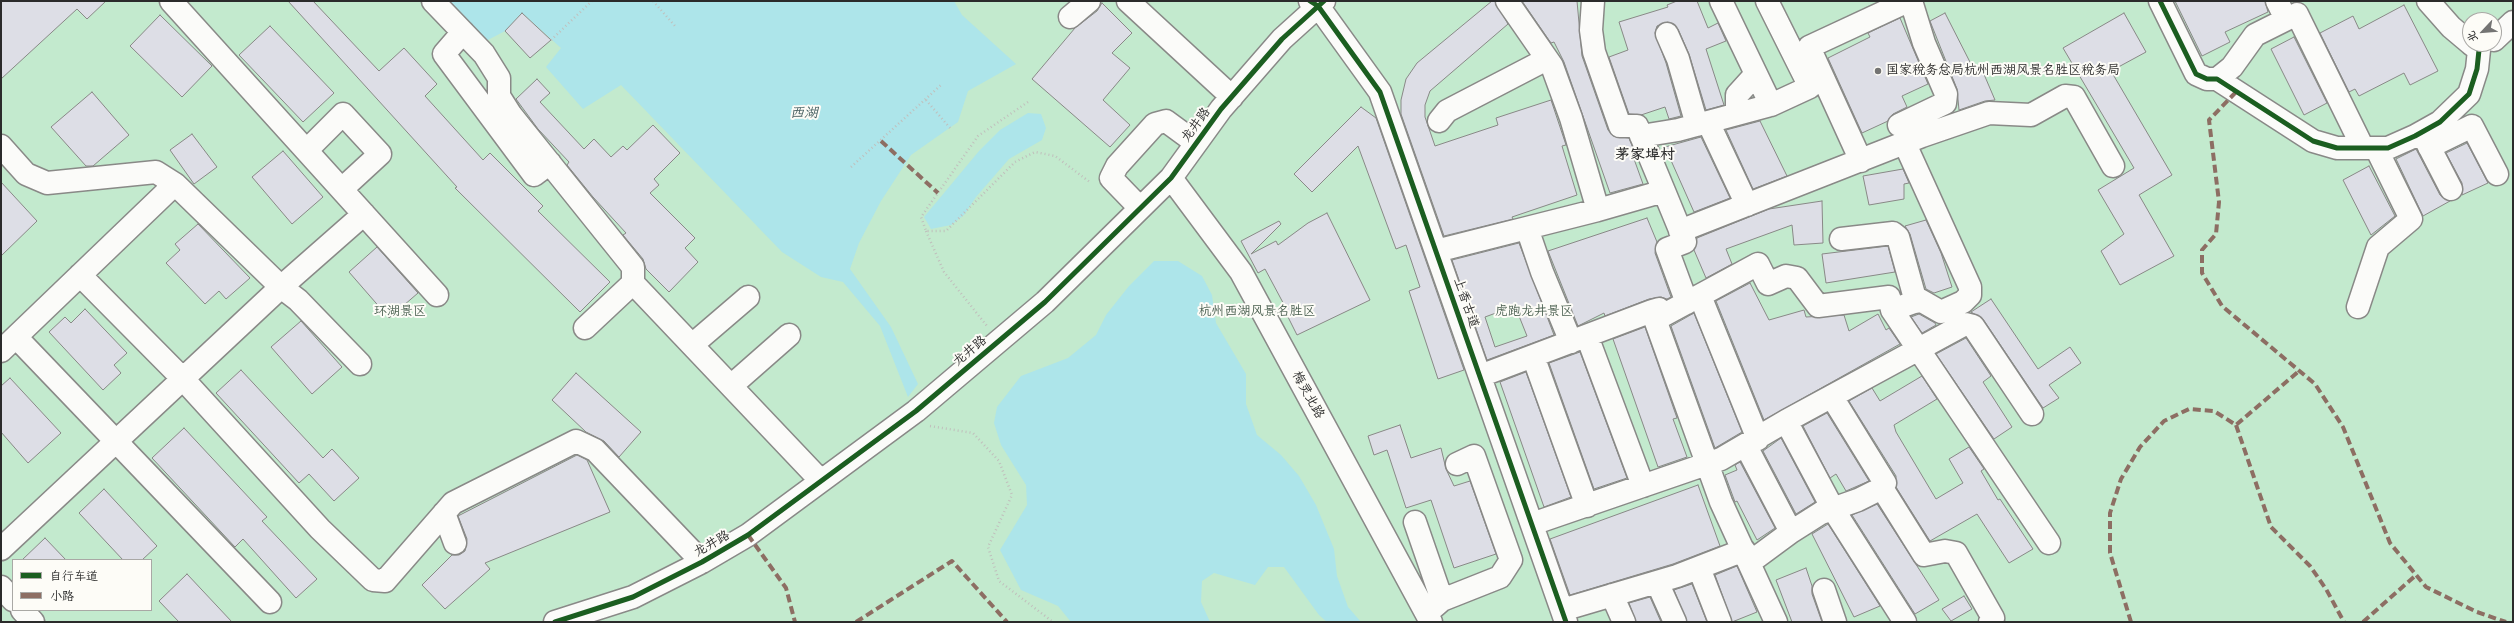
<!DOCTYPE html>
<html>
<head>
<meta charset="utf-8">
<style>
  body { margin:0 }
  #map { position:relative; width:2514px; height:623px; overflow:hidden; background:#fcfbf8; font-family:"Patrick Hand","LXGW WenKai TC",sans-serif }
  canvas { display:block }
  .frame { position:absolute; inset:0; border:2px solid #2b2b2b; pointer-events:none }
  .legend { position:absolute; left:12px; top:559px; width:140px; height:52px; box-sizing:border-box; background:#fdfcf7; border:1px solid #a9a8a5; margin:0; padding:5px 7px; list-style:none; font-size:12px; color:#2b2b2b }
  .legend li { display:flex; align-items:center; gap:8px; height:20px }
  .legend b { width:20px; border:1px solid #a9a8a5 }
  .north { position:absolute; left:2462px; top:12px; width:40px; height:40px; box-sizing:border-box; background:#fdfcf7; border:1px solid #a9a8a5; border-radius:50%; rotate:244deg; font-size:11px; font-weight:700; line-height:16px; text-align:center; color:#2b2b2b }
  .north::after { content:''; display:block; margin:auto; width:14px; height:18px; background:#747473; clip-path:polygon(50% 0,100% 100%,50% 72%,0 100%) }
</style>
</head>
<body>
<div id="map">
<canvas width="2514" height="623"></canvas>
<div class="frame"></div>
<ul class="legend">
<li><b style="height:5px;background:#1b5e20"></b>自行车道</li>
<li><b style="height:5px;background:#8d6e63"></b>小路</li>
</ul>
<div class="north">北</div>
</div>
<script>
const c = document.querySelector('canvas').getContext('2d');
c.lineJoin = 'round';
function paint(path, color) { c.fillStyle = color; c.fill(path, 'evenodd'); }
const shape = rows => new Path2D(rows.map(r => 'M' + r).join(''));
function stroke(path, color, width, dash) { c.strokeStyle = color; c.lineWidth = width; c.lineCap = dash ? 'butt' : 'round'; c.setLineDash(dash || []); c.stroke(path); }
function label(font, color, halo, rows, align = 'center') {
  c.font = font + ' "Patrick Hand","LXGW WenKai TC",sans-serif'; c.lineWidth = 4; c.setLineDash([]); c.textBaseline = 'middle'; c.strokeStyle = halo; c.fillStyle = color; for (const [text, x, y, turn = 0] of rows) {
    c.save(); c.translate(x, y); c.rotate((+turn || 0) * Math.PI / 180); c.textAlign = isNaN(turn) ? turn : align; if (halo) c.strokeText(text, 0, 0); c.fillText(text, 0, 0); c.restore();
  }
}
const green = shape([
  [1,1,2513,1,2513,622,1,622],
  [2470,20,2494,20,2494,44,2470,44],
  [13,560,151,560,151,610,13,610]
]);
const water = shape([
  [447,1,954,1,962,15,1016,64,968,91,958,122,911,155,881,201,859,243,850,269,891,327,918,384,908,397,880,326,843,282,821,277,782,252,621,85,583,109,546,67,561,48,522,13,505,31,486,41],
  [1028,113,1041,114,1046,128,1042,140,1009,159,976,197,964,215,951,225,931,229,924,217,979,151,1000,130],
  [1154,261,1178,261,1202,276,1212,295,1216,323,1246,374,1246,404,1257,435,1281,455,1299,476,1316,505,1334,549,1337,576,1348,607,1361,622,1327,622,1319,615,1284,567,1268,567,1255,585,1214,573,1202,581,1201,602,1210,622,1071,622,1058,606,1021,590,1000,550,1027,505,1026,485,1001,445,994,423,997,407,1021,376,1068,358,1096,335,1106,315,1129,286]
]);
const building = shape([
  [1,1,106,1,87,19,77,9,1,79,1,1],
  [288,1,313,1,379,71,404,48,437,84,425,96,483,160,490,153,543,206,538,211,610,282,580,312,455,188,457,187,288,1],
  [1492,1,1495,1,1508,24,1430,91,1425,105,1425,117,1435,146,1498,125,1496,118,1551,100,1566,145,1562,146,1577,195,1512,217,1513,219,1444,236,1401,114,1401,100,1406,79,1417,63,1492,1],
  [1522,1,1577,1,1582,56,1608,130,1613,136,1629,138,1637,158,1634,159,1643,184,1610,193,1564,62,1554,42,1551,43,1522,1],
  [1677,1,1697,1,1708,28,1718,23,1726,41,1706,49,1724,105,1706,110,1689,54,1678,29,1668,22,1657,26,1655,33,1666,63,1681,116,1669,119,1665,107,1641,115,1629,114,1609,57,1628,50,1619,22,1668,7,1667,5,1677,1],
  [2175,1,2265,1,2268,12,2225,32,2230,42,2202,56,2175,1],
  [1102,3,1132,33,1112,53,1130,68,1103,100,1130,125,1110,147,1032,79,1075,28,1097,11,1102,3],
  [2404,5,2438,71,2410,85,2404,73,2359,96,2355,89,2349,92,2320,33,2353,16,2359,29,2404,5],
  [522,13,551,40,530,58,505,31,522,13],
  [1945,13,1973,68,1980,65,1995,100,1985,101,1959,110,1957,89,1930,21,1945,13],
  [2124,13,2146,52,2111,71,2172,175,2139,195,2174,256,2120,285,2101,251,2124,234,2098,190,2134,168,2063,48,2124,13],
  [160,15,212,66,182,97,130,46,160,15],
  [1900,18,1928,84,1902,96,1907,107,1893,114,1888,121,1862,133,1828,58,1870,37,1868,33,1900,18],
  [270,26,334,93,303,122,239,55,270,26],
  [2294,37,2327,103,2304,115,2271,49,2294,37],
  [537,79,550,93,540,102,584,149,594,139,611,157,623,146,627,150,653,125,680,153,654,179,659,185,650,193,695,238,685,248,698,262,669,292,646,269,643,259,623,235,626,233,593,197,567,165,569,162,538,129,516,99,537,79],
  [92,92,129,135,93,166,86,166,51,127,92,92],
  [1361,107,1376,118,1464,370,1438,379,1409,291,1420,287,1406,245,1396,249,1358,146,1312,192,1294,174,1361,107],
  [1760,121,1787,176,1753,189,1726,130,1760,121],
  [192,134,217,167,194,184,170,150,192,134],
  [1701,137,1730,198,1694,212,1665,147,1701,137],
  [2467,143,2488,183,2462,195,2462,183,2446,153,2467,143],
  [2416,149,2440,195,2450,201,2423,216,2396,159,2416,149],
  [283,151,323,197,292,224,252,177,283,151],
  [2369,166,2395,216,2371,235,2343,180,2369,166],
  [1903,169,1909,183,1904,184,1904,199,1869,205,1863,176,1903,169],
  [1,182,37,221,1,256,1,182],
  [1822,201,1823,243,1794,245,1792,225,1726,249,1732,264,1706,278,1694,250,1697,238,1769,209,1822,201],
  [1327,213,1370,300,1297,335,1286,313,1288,312,1265,269,1258,273,1241,241,1279,221,1281,224,1251,254,1276,241,1278,245,1308,223,1327,213],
  [1647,218,1657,242,1655,253,1671,297,1667,299,1661,297,1649,299,1605,316,1604,313,1578,326,1548,251,1647,218],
  [1926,220,1941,253,1952,287,1934,293,1926,289,1910,234,1905,226,1926,220],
  [198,224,250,278,226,299,219,291,205,304,166,263,180,250,175,244,198,224],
  [1519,243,1554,335,1487,360,1452,260,1519,243],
  [1515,306,1527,336,1495,347,1485,317,1515,306],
  [1888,246,1895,272,1826,283,1822,254,1888,246],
  [377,247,418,293,389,318,349,272,377,247],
  [1750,283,1769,320,1804,310,1806,317,1844,315,1849,331,1878,314,1886,330,1889,328,1900,344,1764,420,1716,301,1750,283],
  [1991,299,2038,369,2070,347,2081,363,2049,385,2059,398,2043,408,1983,319,1971,312,1991,299],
  [85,309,127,353,114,365,121,373,103,390,49,332,65,317,71,323,85,309],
  [1694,313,1742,432,1715,448,1671,326,1694,313],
  [1919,314,1935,323,1936,325,1922,333,1911,317,1919,314],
  [301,321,342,367,312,394,271,347,301,321],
  [1645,327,1677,418,1673,419,1687,457,1658,467,1613,339,1645,327],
  [1966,338,1991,376,1983,382,2012,427,1994,439,1936,354,1966,338],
  [1580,352,1627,478,1594,489,1549,363,1580,352],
  [241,370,323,458,332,449,359,478,334,501,309,474,299,483,216,393,241,370],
  [1526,372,1571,497,1544,507,1500,382,1526,372],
  [576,373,641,432,619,457,604,441,586,432,552,400,576,373],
  [1922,376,1937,399,1894,425,1896,432,1936,499,1963,483,1949,459,1969,447,1984,469,1981,471,1998,500,2000,499,2033,549,2009,563,1977,514,1930,541,1896,487,1896,476,1849,401,1872,388,1880,401,1922,376],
  [10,378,61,433,28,463,1,432,1,386,10,378],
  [1827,413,1869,481,1846,491,1836,474,1830,478,1803,426,1827,413],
  [1400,425,1411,458,1441,448,1446,469,1454,486,1470,481,1496,554,1454,568,1431,500,1406,508,1387,450,1374,455,1368,436,1400,425],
  [184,428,267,517,262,521,317,579,296,598,243,539,235,547,152,458,184,428],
  [1781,438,1815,502,1796,514,1763,451,1781,438],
  [577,455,587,460,610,512,485,563,490,569,445,609,422,585,452,555,459,555,465,551,467,539,458,516,577,455],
  [1740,462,1775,528,1757,540,1737,501,1735,502,1725,475,1737,470,1735,465,1740,462],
  [1698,485,1720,546,1673,564,1570,595,1550,539,1698,485],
  [104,489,157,546,142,560,123,560,79,513,104,489],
  [1877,504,1939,600,1915,614,1852,515,1877,504],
  [1828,524,1880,606,1854,617,1812,534,1828,524],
  [45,538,66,560,22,560,45,538],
  [1737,566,1757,612,1732,622,1715,575,1737,566],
  [1806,568,1812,586,1812,594,1822,622,1792,622,1776,580,1806,568],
  [187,574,232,622,179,622,159,601,187,574],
  [1692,584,1707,622,1687,622,1674,590,1692,584],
  [1964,596,1972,609,1951,621,1942,609,1964,596],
  [1650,597,1661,622,1636,622,1629,603,1650,597]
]);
const path = shape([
  [653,1,675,26],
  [551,40,592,1],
  [926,100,950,128],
  [1028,102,978,136,921,217,926,231,946,231,1015,162,1035,152,1055,156,1091,183],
  [851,167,941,85],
  [926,231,944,272,987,326],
  [930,426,973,433,999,461,1012,495,988,547,999,581,1053,622]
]);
const minor = shape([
  [171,1,437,295],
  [433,1,484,54,499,78,499,96,511,115,633,267,633,283],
  [1128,1,1232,97],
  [1310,1,1318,6,1380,92,1566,622],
  [1507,1,1552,66,1571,118,1598,210],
  [1593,1,1591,30,1594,52,1620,126,1637,126,1664,191],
  [1721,1,1771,105,1810,87,1767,1],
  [2160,1,2196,74,2207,79,2217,79,2313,141,2337,148,2388,148,2415,136,2440,122,2469,94,2477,69,2479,50,2471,44],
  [2277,1,2286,19],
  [2428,1,2451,27,2470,43],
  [1070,17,1089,1],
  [463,32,444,54,534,175,550,163],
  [1667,34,1678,59,1697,125],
  [2494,40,2513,22],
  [2217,79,2232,67,2255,35,2297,14,2363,148],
  [1737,114,1737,95,1756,74],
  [1439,121,1447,111,1547,59],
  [1708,122,1747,205],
  [1899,125,1945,103,1946,94,1924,43,1911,1],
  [2422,133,2451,189],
  [1641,136,1678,130,1771,105],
  [1,146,26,174,47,183,156,172,175,184,281,287,298,300,360,364],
  [2429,147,2472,126,2497,174],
  [307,150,343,114,380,154,342,189],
  [1861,161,1809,47,1908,1],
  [1171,178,1241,272,1431,622],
  [1140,208,1111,178,1117,166,1155,124,1166,121,1196,143],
  [1527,228,1542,272,1571,342],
  [1680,231,1922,136,1989,113,2031,115,2065,96,2074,97,2113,166],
  [1841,239,1893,233,1898,237,1916,302],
  [1436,251,1598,210,1664,191,1685,242,1667,249,1687,303],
  [80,275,183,379,320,529,373,580,385,581,453,503,576,441,595,450,702,562],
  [1700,296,1758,439],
  [2358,307,2378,247,2411,219,2376,148],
  [1892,310,1920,300,1941,312,1963,302,1970,295,1970,287,1905,144],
  [1652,311,1721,502,1776,622],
  [585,328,633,283,821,481],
  [1587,336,1643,486],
  [16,337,270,602],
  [692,345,748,297],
  [1,351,175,184],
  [1533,356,1587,506],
  [1480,376,1652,311,1659,309,1662,316,1758,264,1768,284,1786,276,1797,278,1818,306,1889,297,1892,310,2049,543],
  [731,386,789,335],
  [1786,421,1833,509,1905,622],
  [1746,446,1791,532],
  [1882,488,1924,555,1945,551,1956,553,1993,618,1990,622],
  [444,513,455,543],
  [1415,522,1442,600],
  [1532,524,1721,459,1786,421,1965,324,1973,326,2032,414],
  [1,549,281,287,364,214],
  [1749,563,1791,532,1821,513,1858,500,1882,488,1885,483,1832,397],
  [1699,568,1720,622],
  [1657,582,1675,622],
  [1,587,13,600],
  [1824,590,1835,622],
  [1612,595,1624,622],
  [22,610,33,622],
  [1562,610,1677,576,1744,550],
  [1427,613,1442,600,1500,577,1511,560,1474,456,1457,464],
  [555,622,633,597,702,562,748,535,916,411,1045,302,1171,178,1221,109,1282,39,1324,1]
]);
const quiet = shape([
  [2236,92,2209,120,2219,202,2216,234,2202,250,2202,273,2222,306,2315,384,2343,427,2390,543,2426,587,2477,612,2506,622],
  [881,141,938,193],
  [2236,425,2271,527,2310,566,2326,589,2344,622],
  [748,535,786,588,795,622],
  [856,622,952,561,1007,622],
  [2131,622,2110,553,2110,513,2121,479,2140,447,2164,421,2189,409,2214,411,2236,425,2299,371],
  [2363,622,2416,575]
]);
const cycleway = shape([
  [1310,1,1318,6,1380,92,1566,622],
  [2160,1,2196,74,2207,79,2217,79,2313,141,2337,148,2388,148,2415,136,2440,122,2469,94,2477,69,2479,50,2471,44],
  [555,622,633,597,702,562,748,535,916,411,1045,302,1171,178,1221,109,1282,39,1324,1]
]);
const markers = [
  [1878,71,4,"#747473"]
];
const poiNames = [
  ["国家税务总局杭州西湖风景名胜区税务局",1886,71]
];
const streetNames = [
  ["龙井路",1196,125,-54],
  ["上香古道",1466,303,71],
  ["龙井路",970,351,-40],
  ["梅灵北路",1308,395,61],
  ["龙井路",712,544,-30]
];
const parkNames = [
  ["环湖景区",400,312],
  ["杭州西湖风景名胜区",1257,312],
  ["虎跑龙井景区",1534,312]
];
const waterNames = [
  ["西湖",804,113]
];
const quarterNames = [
  ["茅家埠村",1645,155]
];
paint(green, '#c3eace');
paint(water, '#ade5ea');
paint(building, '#dddee6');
stroke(building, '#898987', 1);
stroke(minor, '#898987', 25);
stroke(path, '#c0bfbc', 2.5, [1, 3]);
stroke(minor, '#fbfbf9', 22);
stroke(quiet, '#8d6e63', 4, [8, 4]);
stroke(cycleway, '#1b5e20', 5);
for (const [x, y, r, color] of markers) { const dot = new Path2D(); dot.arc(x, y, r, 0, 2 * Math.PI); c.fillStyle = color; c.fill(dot); stroke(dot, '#fdfcf7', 1.5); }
label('13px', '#2b2b2b', '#fdfcf7', poiNames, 'left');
label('13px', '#2b2b2b', '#fdfcf7', streetNames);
label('13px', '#4b6051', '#fdfcf7', parkNames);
label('italic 14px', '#486062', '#fdfcf7', waterNames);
label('bold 15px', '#2b2b2b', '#fdfcf7', quarterNames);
</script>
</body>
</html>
